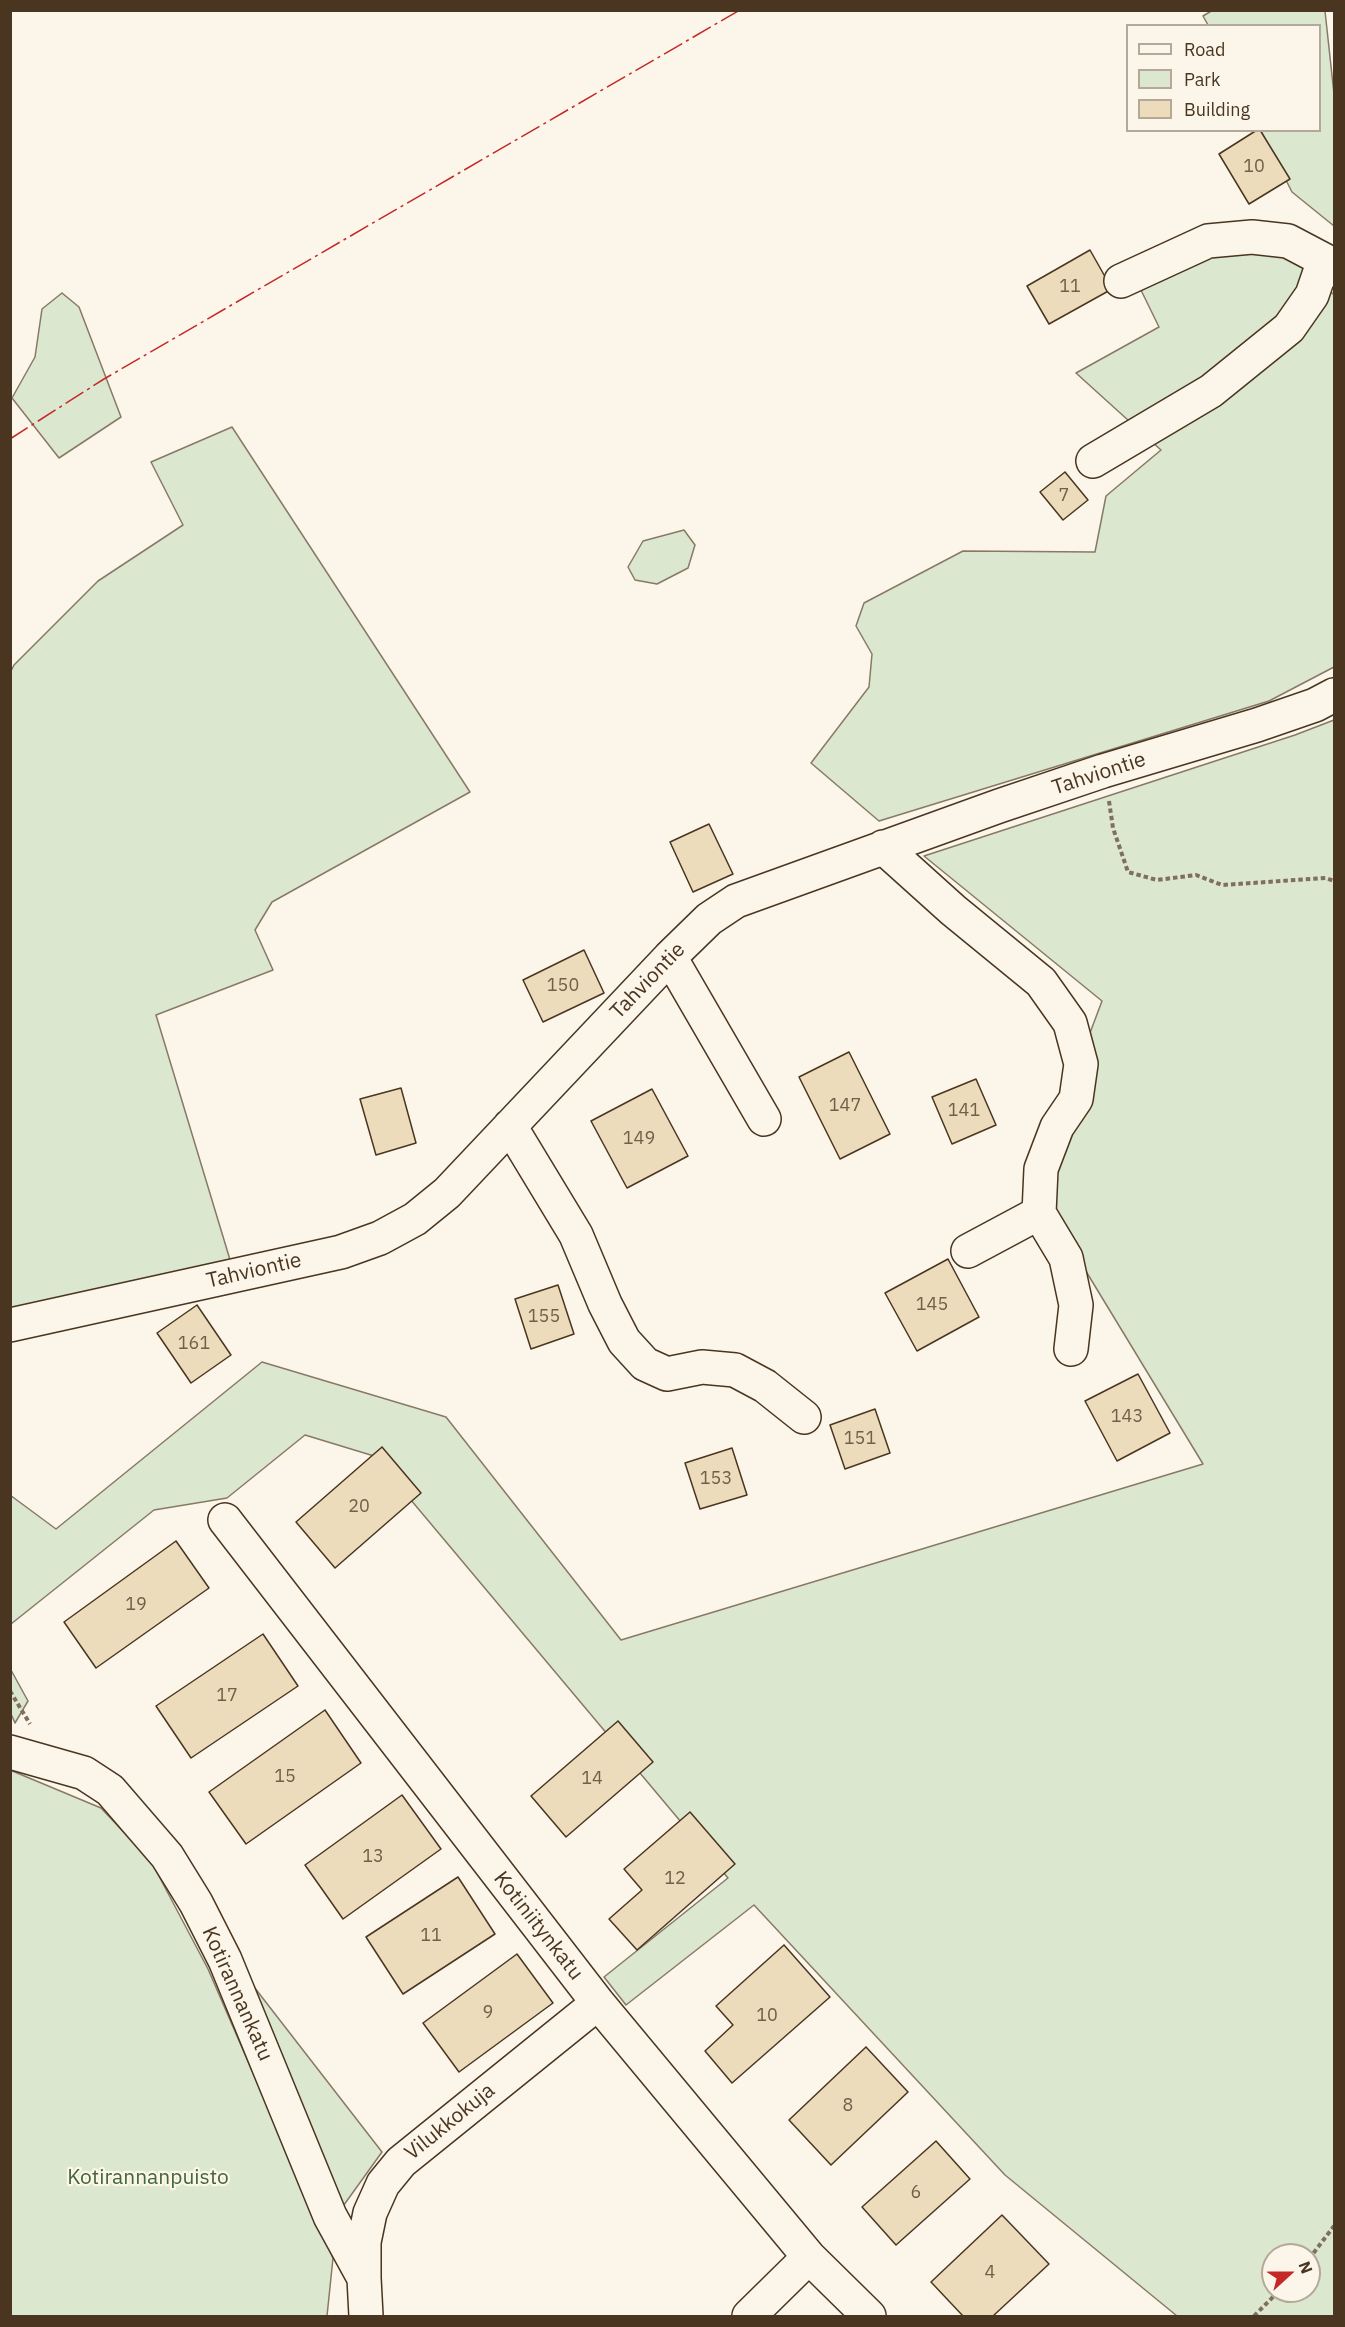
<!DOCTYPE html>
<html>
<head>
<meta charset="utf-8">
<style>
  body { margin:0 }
  #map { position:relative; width:1345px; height:2327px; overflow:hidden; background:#fbf6e9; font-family:"IBM Plex Sans",sans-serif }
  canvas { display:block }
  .frame { position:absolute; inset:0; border:12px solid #4a3520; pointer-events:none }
  .legend { position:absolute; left:1126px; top:24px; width:195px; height:108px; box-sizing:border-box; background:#fbf6e9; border:2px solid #b4a999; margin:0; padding:8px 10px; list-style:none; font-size:18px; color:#4a3520 }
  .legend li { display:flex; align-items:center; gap:12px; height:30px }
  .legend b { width:30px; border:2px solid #b4a999 }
  .north { position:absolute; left:1261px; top:2243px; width:60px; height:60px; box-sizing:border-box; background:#fbf6e9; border:2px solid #b4a999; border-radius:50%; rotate:69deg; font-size:16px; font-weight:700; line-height:24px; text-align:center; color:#4a3520 }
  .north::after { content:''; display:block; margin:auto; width:21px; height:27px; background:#c62828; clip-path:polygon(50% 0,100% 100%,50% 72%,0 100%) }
</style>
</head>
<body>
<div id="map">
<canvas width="1345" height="2327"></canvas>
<div class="frame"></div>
<ul class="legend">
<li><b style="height:8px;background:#fbf6e9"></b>Road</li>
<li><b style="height:16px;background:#dce7d0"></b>Park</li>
<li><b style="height:16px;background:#ecdcbc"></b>Building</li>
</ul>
<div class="north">N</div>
</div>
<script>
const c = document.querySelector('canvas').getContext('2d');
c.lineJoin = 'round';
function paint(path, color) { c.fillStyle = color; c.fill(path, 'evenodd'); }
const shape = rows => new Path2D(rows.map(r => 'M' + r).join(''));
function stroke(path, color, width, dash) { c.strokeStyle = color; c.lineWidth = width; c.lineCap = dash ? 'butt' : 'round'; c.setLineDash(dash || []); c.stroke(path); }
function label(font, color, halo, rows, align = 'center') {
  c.font = font + ' "IBM Plex Sans",sans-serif'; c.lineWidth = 4.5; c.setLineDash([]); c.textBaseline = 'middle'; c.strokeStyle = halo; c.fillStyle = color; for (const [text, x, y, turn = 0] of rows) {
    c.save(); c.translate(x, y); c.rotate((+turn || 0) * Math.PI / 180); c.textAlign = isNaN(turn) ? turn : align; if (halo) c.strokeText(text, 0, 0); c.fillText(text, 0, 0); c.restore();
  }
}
const green = shape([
  [1213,10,1325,11,1334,94,1334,226,1292,192,1261,131,1320,130,1320,26,1208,25,1203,16,1213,10],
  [1226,250,1277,251,1304,264,1334,295,1334,667,1269,701,879,821,811,763,869,687,872,654,856,626,864,603,963,551,1095,552,1106,496,1161,450,1076,373,1159,327,1139,286,1226,250],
  [62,293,79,307,121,417,59,458,12,398,35,357,42,309,62,293],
  [232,427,470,792,272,902,255,930,273,970,156,1015,231,1263,11,1314,11,671,14,665,98,581,183,525,151,462,232,427],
  [684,530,695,545,688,568,657,584,635,580,628,567,643,541,684,530],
  [1334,720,1334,2316,1177,2316,1005,2175,754,1905,626,2005,604,1977,728,1878,374,1456,305,1435,227,1498,154,1510,11,1624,10,1495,56,1529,262,1362,446,1417,621,1640,1203,1464,1033,1184,1102,1001,924,856,1295,735,1334,720],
  [1273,2255,1309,2255,1309,2291,1273,2291,1273,2255],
  [11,1670,28,1701,15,1723,11,1714,11,1670],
  [10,1770,101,1808,151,1861,208,1969,333,2258,327,2316,11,2316,10,1770],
  [251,1983,382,2152,341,2209,251,1983]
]);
const building = shape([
  [1257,130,1260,130,1290,179,1249,204,1219,154,1257,130],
  [1090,250,1112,289,1049,324,1027,286,1090,250],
  [1065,472,1088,500,1063,520,1040,492,1065,472],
  [709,824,733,874,693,892,670,842,709,824],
  [584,950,604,993,543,1022,523,980,584,950],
  [849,1052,890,1134,840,1159,799,1077,849,1052],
  [976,1079,996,1125,952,1144,932,1097,976,1079],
  [401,1088,416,1143,376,1155,360,1099,401,1088],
  [652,1089,688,1156,627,1188,591,1121,652,1089],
  [948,1259,979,1317,917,1351,885,1293,948,1259],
  [558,1285,574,1334,531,1349,515,1299,558,1285],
  [197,1305,231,1355,191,1383,157,1333,197,1305],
  [1138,1374,1170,1433,1117,1461,1085,1401,1138,1374],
  [875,1409,890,1453,845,1469,830,1425,875,1409],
  [382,1447,421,1493,335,1568,296,1522,382,1447],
  [732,1448,747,1495,700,1509,685,1463,732,1448],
  [176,1541,209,1588,96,1668,64,1622,176,1541],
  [263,1634,298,1686,191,1758,156,1706,263,1634],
  [325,1710,361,1763,246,1844,209,1792,325,1710],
  [618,1721,653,1762,566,1837,531,1796,618,1721],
  [402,1795,441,1849,343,1919,305,1865,402,1795],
  [690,1812,735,1864,637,1950,609,1919,642,1890,624,1869,690,1812],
  [458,1877,495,1934,403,1994,366,1937,458,1877],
  [784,1945,830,1997,732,2083,705,2051,733,2025,716,2006,784,1945],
  [517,1954,553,2003,459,2072,423,2023,517,1954],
  [866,2047,908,2092,831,2165,789,2120,866,2047],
  [936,2141,970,2179,896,2245,862,2207,936,2141],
  [1002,2215,1049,2264,993,2316,963,2316,931,2282,1002,2215]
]);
const path = shape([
  [1109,801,1113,828,1128,872,1157,880,1196,875,1222,885,1326,878,1334,881],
  [10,1691,30,1724],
  [1309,2259,1334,2226],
  [1254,2316,1279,2291]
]);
const minor = shape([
  [1121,281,1208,241,1252,237,1288,241,1324,260,1334,270],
  [1093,461,1211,391,1289,328,1312,295,1324,260],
  [883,847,953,910,1041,982,1070,1023,1081,1064,1076,1099,1057,1127,1041,1169,1039,1213,968,1251],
  [670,957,764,1119],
  [510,1126,576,1235,605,1304,624,1341,645,1364,667,1374,702,1367,735,1370,765,1386,804,1417],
  [1039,1213,1066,1258,1076,1305,1071,1349],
  [10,1325,341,1252,380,1238,415,1219,447,1193,670,957,709,919,736,901,999,806,1103,771,1257,725,1315,705,1334,695],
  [225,1520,598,2003,809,2257,869,2316],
  [10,1752,84,1773,110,1790,167,1856,196,1903,225,1960,330,2216,364,2278,366,2316],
  [364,2278,364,2242,370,2213,383,2184,401,2162,598,2003],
  [749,2316,809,2257]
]);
const power = shape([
  [10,439,104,379,740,10]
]);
const numberNames = [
  ["10",1254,167],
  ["11",1070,287],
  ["7",1064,496],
  ["150",563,986],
  ["147",845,1106],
  ["141",964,1111],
  ["149",639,1139],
  ["145",932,1305],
  ["155",544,1317],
  ["161",194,1344],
  ["143",1127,1417],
  ["151",860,1439],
  ["153",716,1479],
  ["20",359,1507],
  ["19",136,1605],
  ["17",227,1696],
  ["15",285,1777],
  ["14",592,1779],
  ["13",373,1857],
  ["12",675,1879],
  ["11",431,1936],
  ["9",488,2013],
  ["10",767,2016],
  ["8",848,2106],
  ["6",916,2193],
  ["4",990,2273]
];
const streetNames = [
  ["Tahviontie",1099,774,-18],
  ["Tahviontie",648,981,-46],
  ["Tahviontie",254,1271,-13],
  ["Kotiniitynkatu",538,1926,52],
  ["Kotirannankatu",237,1994,66],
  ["Vilukkokuja",450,2122,-39]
];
const parkNames = [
  ["Kotirannanpuisto",148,2178]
];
paint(green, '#dce7d0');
stroke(green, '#887966', 1.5);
paint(building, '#ecdcbc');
stroke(building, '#4a3520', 1.5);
stroke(minor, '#4a3520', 36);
stroke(path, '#7f6f5c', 4, [4.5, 3]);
stroke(minor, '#fbf6e9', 33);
stroke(power, '#c62828', 1.5, [21, 4.5, 3, 4.5]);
label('18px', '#725f47', null, numberNames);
label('21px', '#4a3520', '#fbf6e9', streetNames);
label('21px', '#436837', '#fbf6e9', parkNames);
</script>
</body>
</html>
